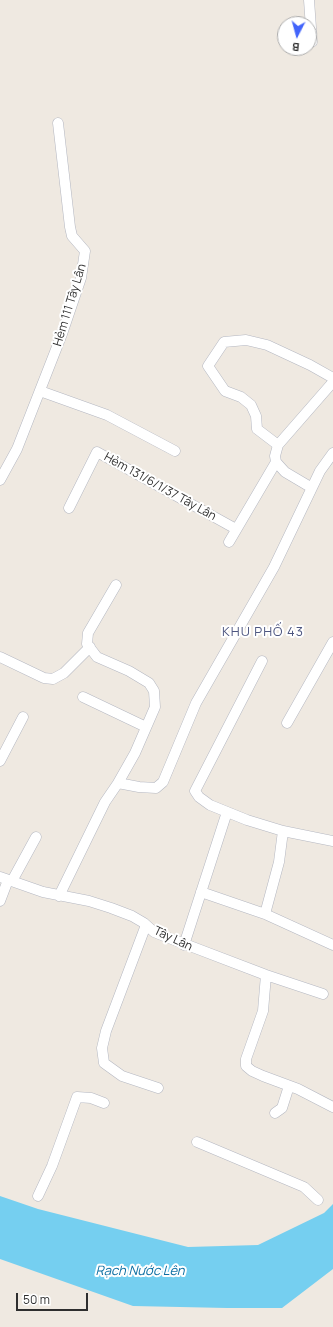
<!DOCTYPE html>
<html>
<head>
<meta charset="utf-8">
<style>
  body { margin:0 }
  #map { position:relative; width:333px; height:1327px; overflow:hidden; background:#efe9e1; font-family:Manrope,sans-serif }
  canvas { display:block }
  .north { position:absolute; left:277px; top:16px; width:40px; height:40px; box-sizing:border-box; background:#fff; border:1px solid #ababab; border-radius:50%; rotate:186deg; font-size:11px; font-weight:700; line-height:16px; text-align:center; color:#2e2e2e }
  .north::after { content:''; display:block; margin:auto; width:14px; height:18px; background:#4264fb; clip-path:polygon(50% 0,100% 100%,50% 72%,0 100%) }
  .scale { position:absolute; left:16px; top:1293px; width:72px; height:18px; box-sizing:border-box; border:2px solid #2e2e2e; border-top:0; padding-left:5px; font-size:12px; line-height:14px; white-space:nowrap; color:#2e2e2e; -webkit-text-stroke:3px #fff; paint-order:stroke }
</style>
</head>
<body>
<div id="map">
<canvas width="333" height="1327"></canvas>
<div class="north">B</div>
<div class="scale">50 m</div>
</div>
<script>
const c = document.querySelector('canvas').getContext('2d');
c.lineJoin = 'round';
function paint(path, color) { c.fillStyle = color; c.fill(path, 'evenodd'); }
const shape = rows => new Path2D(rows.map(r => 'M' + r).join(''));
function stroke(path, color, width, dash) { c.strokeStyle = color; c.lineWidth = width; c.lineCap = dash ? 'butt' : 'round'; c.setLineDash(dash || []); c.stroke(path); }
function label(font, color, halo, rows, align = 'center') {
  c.font = font + ' Manrope,sans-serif'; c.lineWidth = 4; c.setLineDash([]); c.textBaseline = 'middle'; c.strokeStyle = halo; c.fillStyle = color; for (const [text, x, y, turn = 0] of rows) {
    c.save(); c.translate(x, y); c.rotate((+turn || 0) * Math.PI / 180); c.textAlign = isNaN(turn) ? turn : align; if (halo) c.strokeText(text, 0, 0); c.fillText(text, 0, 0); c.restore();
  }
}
const water = shape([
  [0,1196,38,1209,188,1247,258,1245,324,1213,333,1204,333,1269,282,1308,227,1308,133,1306,0,1259]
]);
const minor = shape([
  [309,0,312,42],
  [40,391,107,415,175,451],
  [278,445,257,429,256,416,251,405,241,397,225,391,208,366,224,342,246,340,267,345,310,365,333,378],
  [0,480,17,449,62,334,81,278,85,251,72,236,70,227,58,123],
  [312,488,285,472,276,462,275,456,278,445,333,382],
  [69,508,97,452,236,529],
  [229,542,276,462],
  [116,585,88,633,87,644,97,657,129,671,149,683,154,691,155,707,135,753,118,783],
  [0,657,44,678,53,679,64,673,90,647],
  [262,661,195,791,199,797,210,805,247,820,283,831,279,862,265,914,333,945],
  [83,697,146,727],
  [287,723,333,642],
  [0,761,23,717],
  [283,831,333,841],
  [0,877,43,892,89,901,111,908,132,916,144,923,154,932,169,938,266,975,323,994],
  [12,881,36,837],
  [201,892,265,914],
  [59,896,105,802,118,783,139,787,156,788,163,782,196,703,274,567,320,471,333,453],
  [0,901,8,880],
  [146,925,106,1031,102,1048,104,1063,122,1076,158,1088],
  [184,945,227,812],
  [266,975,263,1011,246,1059,246,1066,252,1071,263,1076,298,1089,333,1107],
  [275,1113,282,1108,289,1086],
  [197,1142,304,1187,318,1200],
  [38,1196,52,1166,77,1097,91,1098,104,1103]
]);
const streetNames = [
  ["Hẻm 111 Tây Lân",70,305,-73],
  ["Hẻm 131/6/1/37 Tây Lân",160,487,29],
  ["Tây Lân",173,939,25]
];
const neighbourhoodNames = [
  ["KHU PHỐ 43",263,632]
];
const waterNames = [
  ["Rạch Nước Lên",140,1271]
];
paint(water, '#75cff0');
stroke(minor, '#b4b7c1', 11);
stroke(minor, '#fff', 10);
label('12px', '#2e2e2e', '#fff', streetNames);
c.letterSpacing = '1px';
label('13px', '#4d5680', '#fff', neighbourhoodNames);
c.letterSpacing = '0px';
label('italic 13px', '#0d6fa3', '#fff', waterNames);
</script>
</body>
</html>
